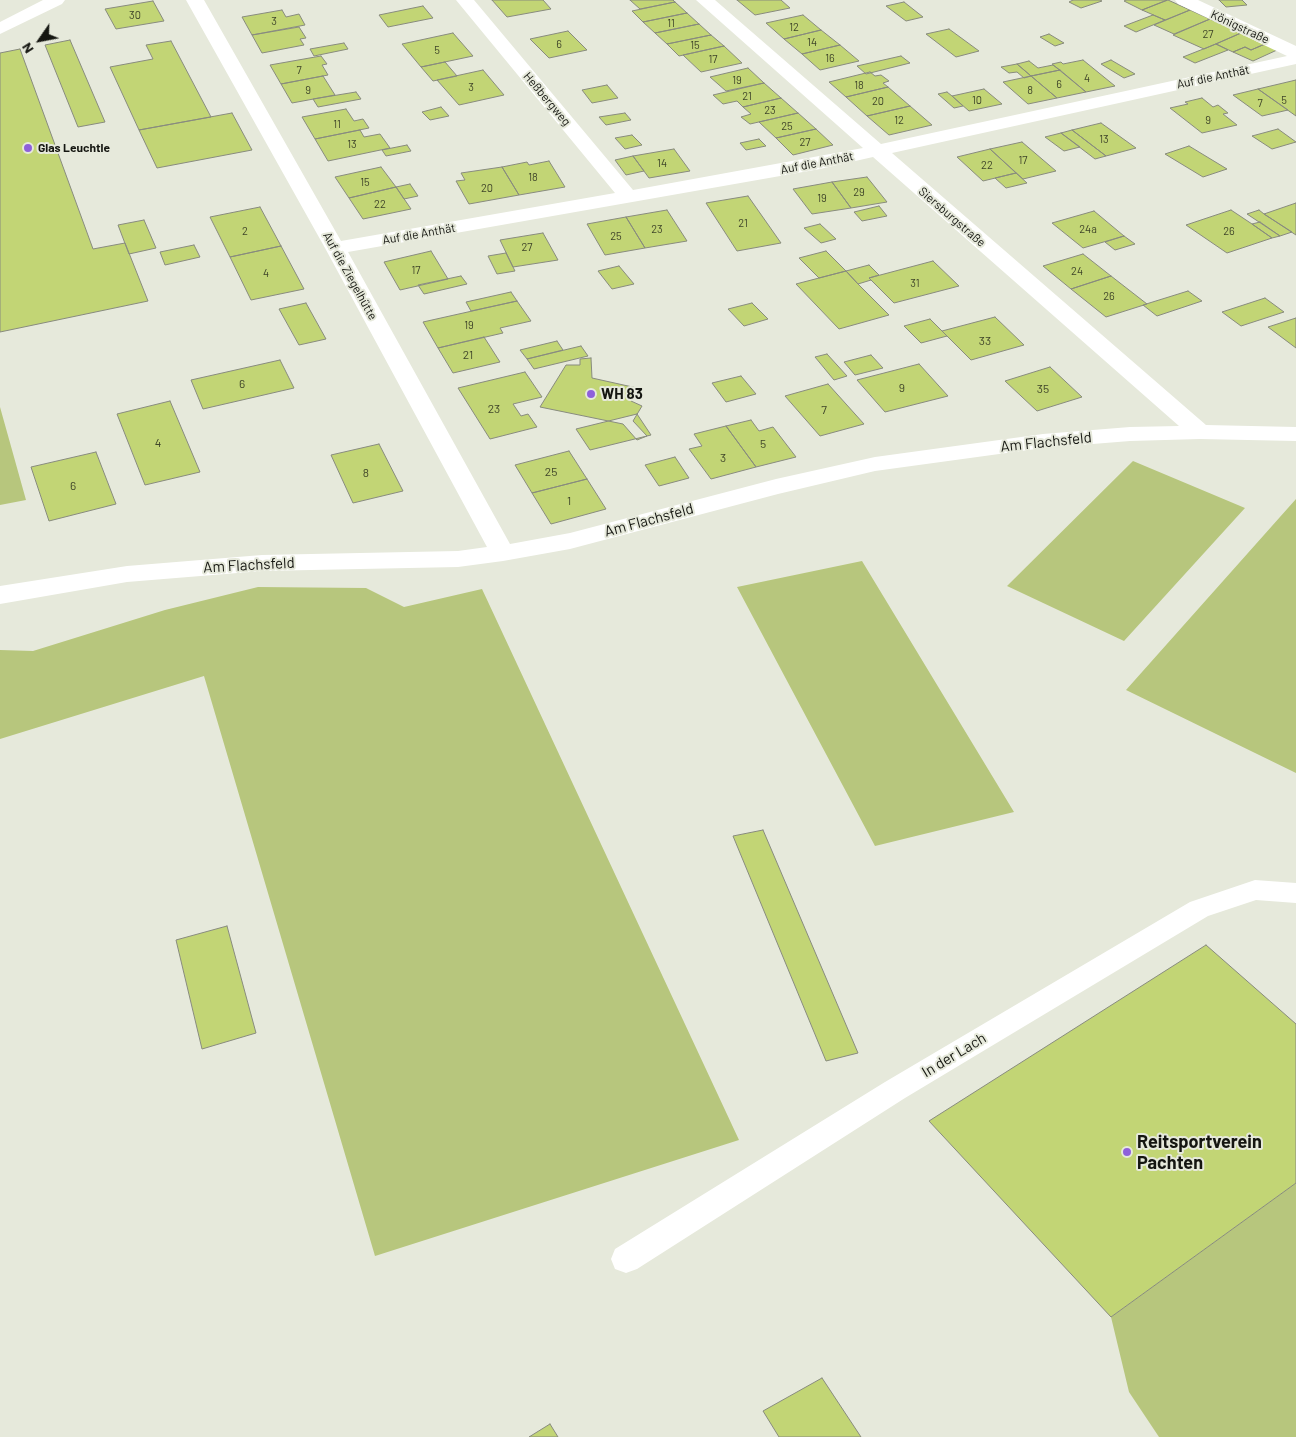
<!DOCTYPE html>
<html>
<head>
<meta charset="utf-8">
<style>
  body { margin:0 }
  #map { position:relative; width:1296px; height:1437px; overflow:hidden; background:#e6e9db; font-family:Barlow,sans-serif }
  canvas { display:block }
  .north { position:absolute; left:15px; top:15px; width:50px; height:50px; -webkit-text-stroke:4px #e6e9db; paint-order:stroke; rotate:237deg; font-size:14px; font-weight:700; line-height:20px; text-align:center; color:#151611 }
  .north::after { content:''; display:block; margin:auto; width:18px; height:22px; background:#151611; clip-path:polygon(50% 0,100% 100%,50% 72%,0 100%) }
</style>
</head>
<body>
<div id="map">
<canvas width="1296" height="1437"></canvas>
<div class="north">N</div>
</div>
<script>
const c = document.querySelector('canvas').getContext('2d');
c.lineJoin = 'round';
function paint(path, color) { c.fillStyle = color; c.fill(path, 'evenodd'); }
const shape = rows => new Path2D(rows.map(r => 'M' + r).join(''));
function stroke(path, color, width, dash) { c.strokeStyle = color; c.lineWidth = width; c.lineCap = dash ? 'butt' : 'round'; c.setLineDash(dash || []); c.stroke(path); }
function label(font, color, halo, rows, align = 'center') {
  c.font = font + ' Barlow,sans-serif'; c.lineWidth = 4; c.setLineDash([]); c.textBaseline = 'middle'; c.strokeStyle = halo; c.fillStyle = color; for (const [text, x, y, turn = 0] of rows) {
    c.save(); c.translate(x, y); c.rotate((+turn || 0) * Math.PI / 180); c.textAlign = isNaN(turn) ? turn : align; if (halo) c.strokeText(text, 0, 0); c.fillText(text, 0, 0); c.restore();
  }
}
const green = shape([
  [0,407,26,500,0,505],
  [1133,461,1245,508,1124,641,1007,586],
  [1296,499,1296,773,1126,690],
  [862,561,1014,812,875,846,737,587],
  [258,587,366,588,404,607,482,589,739,1140,375,1256,204,676,0,739,0,650,33,651,165,610],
  [1296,1183,1296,1437,1159,1437,1129,1392,1111,1317]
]);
const building = shape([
  [492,0,543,0,551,9,507,17,492,0],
  [630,0,673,0,675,2,640,9,630,0],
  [737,0,781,0,790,8,755,15,737,0],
  [1073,0,1100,0,1102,1,1081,8,1069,2,1073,0],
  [1126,0,1167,0,1142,10,1124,1,1126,0],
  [1168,0,1190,10,1165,20,1142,10,1168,0],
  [1219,0,1242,0,1247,5,1226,7,1219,0],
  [153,1,164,21,116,29,105,9,153,1],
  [675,2,687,13,643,22,632,11,675,2],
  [904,2,923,17,906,21,886,6,904,2],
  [423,6,433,18,388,27,379,15,423,6],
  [282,10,286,17,299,14,305,25,252,35,242,17,282,10],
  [1190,10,1210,19,1174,34,1154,25,1190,10],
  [687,13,699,24,655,33,643,22,687,13],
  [803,15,821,30,784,39,766,23,803,15],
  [1153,15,1165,20,1136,32,1124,26,1153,15],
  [1210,19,1241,33,1204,49,1173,35,1210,19],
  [699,24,711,35,667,44,655,33,699,24],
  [299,27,306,38,300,39,304,45,262,53,252,35,299,27],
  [949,29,979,51,956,57,926,34,949,29],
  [821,30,840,45,802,54,784,39,821,30],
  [568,31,587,50,549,58,530,39,568,31],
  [453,33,473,56,421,67,402,44,453,33],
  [1241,33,1265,44,1251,50,1245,47,1233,52,1216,44,1241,33],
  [1049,34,1064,43,1055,46,1040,37,1049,34],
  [711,35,724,46,679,56,667,44,711,35],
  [70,40,105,122,78,127,45,45,70,40],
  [171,41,211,117,139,130,110,67,153,59,146,45,171,41],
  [344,43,348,49,314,56,310,49,344,43],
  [1216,44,1228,50,1195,63,1183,57,1216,44],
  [1265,44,1277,50,1253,61,1233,52,1245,47,1251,50,1265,44],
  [840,45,859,61,820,70,802,54,840,45],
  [724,46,742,63,701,72,683,55,724,46],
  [20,49,93,249,125,243,148,301,0,332,0,53,20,49],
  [321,56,327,64,322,65,328,75,281,84,270,65,321,56],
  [901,56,910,63,866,74,857,66,901,56],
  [1083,60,1115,86,1086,92,1052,64,1061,62,1063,64,1083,60],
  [1111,60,1135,74,1124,78,1101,64,1111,60],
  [1029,61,1038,68,1053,65,1060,70,1031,76,1017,64,1029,61],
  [445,62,457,76,433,81,421,67,445,62],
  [1017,64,1031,76,1024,78,1017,72,1009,73,1001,67,1017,64],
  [748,68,764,83,726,91,710,77,748,68],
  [483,70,504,95,459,105,437,80,483,70],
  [1060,70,1086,92,1057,98,1031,76,1060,70],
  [870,72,875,76,881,75,889,81,883,83,888,87,846,97,829,82,870,72],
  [323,76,335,95,292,103,281,84,323,76],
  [1031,76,1057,98,1028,104,1003,82,1031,76],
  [1296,80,1296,116,1258,89,1296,80],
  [764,83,781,98,743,107,737,101,723,104,713,95,764,83],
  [607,85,618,98,592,103,582,90,607,85],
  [888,87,910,106,867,116,846,97,888,87],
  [984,89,1002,104,969,111,952,96,984,89],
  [1258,89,1288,110,1262,116,1233,95,1258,89],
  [356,92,361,99,318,107,313,99,356,92],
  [947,92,952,96,963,106,954,108,938,94,947,92],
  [781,98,798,113,750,124,741,117,751,114,743,107,781,98],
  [1202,98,1213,107,1218,105,1228,113,1223,114,1237,125,1202,133,1170,108,1188,104,1185,102,1202,98],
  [910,106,932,125,889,135,867,116,910,106],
  [441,107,449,116,430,120,422,112,441,107],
  [346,109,354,121,363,119,369,128,315,139,302,117,346,109],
  [232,113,252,150,157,168,139,130,232,113],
  [625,113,631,120,606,125,599,117,625,113],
  [798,113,816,129,776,138,759,122,798,113],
  [1101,123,1136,148,1106,156,1072,130,1101,123],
  [816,129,833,145,793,155,776,138,816,129],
  [1278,129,1296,142,1272,149,1252,136,1278,129],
  [360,130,364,137,380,134,390,148,328,161,315,139,360,130],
  [1072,130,1106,156,1095,159,1061,133,1072,130],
  [1061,133,1080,147,1064,151,1045,137,1061,133],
  [632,135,642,145,625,149,615,138,632,135],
  [759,139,766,146,746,150,740,143,759,139],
  [1022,142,1056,171,1023,179,990,149,1022,142],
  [407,145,411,151,386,156,382,150,407,145],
  [1189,146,1227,169,1203,177,1165,154,1189,146],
  [674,149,690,171,649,178,633,156,674,149],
  [990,149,1016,173,983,181,957,157,990,149],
  [633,156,644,171,626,175,615,160,633,156],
  [549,161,565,187,519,195,502,167,527,162,529,165,549,161],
  [381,167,396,187,349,198,335,177,381,167],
  [502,167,519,195,469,204,456,181,465,180,461,173,502,167],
  [1016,173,1027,183,1006,188,995,178,1016,173],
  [867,177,887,202,851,208,832,182,867,177],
  [832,182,851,208,812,214,793,189,832,182],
  [410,184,418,196,404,199,396,187,410,184],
  [396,187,411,209,363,219,349,198,396,187],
  [748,196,781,243,737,251,706,203,748,196],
  [1296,203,1296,235,1264,214,1296,203],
  [879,206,887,216,862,221,854,212,879,206],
  [260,207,281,246,230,257,210,217,260,207],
  [667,210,687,241,645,248,626,217,667,210],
  [1231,210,1252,224,1272,238,1227,253,1186,225,1231,210],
  [1259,210,1264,214,1292,232,1280,236,1247,214,1259,210],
  [1094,211,1124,236,1083,248,1052,223,1094,211],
  [626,217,645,248,605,255,587,224,626,217],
  [144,220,156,248,129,254,118,225,144,220],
  [1260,222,1280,236,1272,238,1252,224,1260,222],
  [820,224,836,239,821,243,804,228,820,224],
  [543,233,558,260,513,267,500,240,543,233],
  [1124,236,1135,244,1115,250,1105,242,1124,236],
  [194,245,200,257,165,265,160,252,194,245],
  [281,246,304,289,251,300,230,257,281,246],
  [431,251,448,279,400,290,384,262,431,251],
  [826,251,846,271,819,278,799,258,826,251],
  [506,253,515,271,497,274,488,256,506,253],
  [1083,254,1111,276,1071,289,1043,266,1083,254],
  [933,261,959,286,894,303,869,278,933,261],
  [869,265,879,275,869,278,871,280,858,284,846,271,869,265],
  [619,266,634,284,612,289,598,271,619,266],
  [846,271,858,284,889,315,839,329,796,284,846,271],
  [461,276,467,284,424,294,418,285,461,276],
  [1111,276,1147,304,1106,317,1071,289,1111,276],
  [1188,291,1202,301,1157,316,1143,305,1188,291],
  [511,292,517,301,471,311,466,302,511,292],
  [1265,298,1284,312,1241,326,1222,312,1265,298],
  [517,301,531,321,500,328,503,333,438,348,423,322,517,301],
  [306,303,326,339,299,345,279,309,306,303],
  [752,303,768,319,744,326,728,309,752,303],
  [995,317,1024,345,971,360,942,331,995,317],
  [1296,318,1296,348,1268,327,1296,318],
  [930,319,947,336,921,343,904,326,930,319],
  [484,337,500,362,453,373,438,348,484,337],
  [557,341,563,350,527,359,520,350,557,341],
  [581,346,588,356,534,369,527,359,581,346],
  [827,354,847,376,834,380,815,357,827,354],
  [871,355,883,368,855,375,844,362,871,355],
  [591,358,592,378,637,388,631,401,642,406,633,421,647,436,637,440,623,424,540,407,566,365,580,365,580,359,591,358],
  [280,360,294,388,203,409,191,380,280,360],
  [919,364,948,396,885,412,857,380,919,364],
  [1050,367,1082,397,1037,411,1005,381,1050,367],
  [525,372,542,397,513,404,521,416,528,414,537,427,490,439,458,388,525,372],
  [741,376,756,394,726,402,712,383,741,376],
  [828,384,864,424,820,436,785,396,828,384],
  [170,401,200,472,145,485,117,414,170,401],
  [637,414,651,435,590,450,576,429,637,414],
  [751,420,759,431,773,427,796,457,756,467,726,426,751,420],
  [726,426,756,467,711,479,689,449,702,446,694,434,726,426],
  [379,444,403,491,353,503,331,455,379,444],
  [569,451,587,479,532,493,515,465,569,451],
  [96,452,116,504,49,521,31,467,96,452],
  [675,457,689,478,659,486,645,465,675,457],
  [587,479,606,509,551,524,532,493,587,479],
  [763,830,858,1053,826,1061,733,836,763,830],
  [227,926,256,1033,202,1049,176,940,227,926],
  [1206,945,1296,1024,1296,1183,1111,1317,929,1121,1206,945],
  [822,1378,861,1437,779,1437,763,1411,822,1378],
  [550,1424,558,1437,529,1437,550,1424]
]);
const service = shape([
  [1255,880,1296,883,1296,903,1256,900,1208,916,905,1098,637,1269,626,1273,615,1269,611,1259,615,1249,885,1082,1190,902,1255,880]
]);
const minor = shape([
  [43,0,65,0,62,4,0,34,0,22,43,0],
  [186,0,204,0,341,241,615,193,456,0,474,0,633,190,863,148,696,0,715,0,881,144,1287,56,1178,4,1175,0,1198,0,1296,46,1296,64,892,153,1206,425,1296,427,1296,441,1200,439,1130,441,1043,448,875,471,778,494,570,549,503,561,458,567,262,571,127,582,0,604,0,586,127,566,262,555,458,551,487,547,325,248,186,0],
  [873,157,1179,426,1130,427,1043,434,875,457,776,479,570,533,510,544,348,252,820,169,873,157]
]);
const markers = [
  [28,148,5,"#8e60da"],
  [591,394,5,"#8e60da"],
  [1127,1152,5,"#8e60da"]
];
const farNumbernames = [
  ["30",135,15],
  ["3",274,21],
  ["11",671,23],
  ["12",794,27],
  ["27",1208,34],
  ["14",812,42],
  ["6",559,44],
  ["15",695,45],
  ["5",437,50],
  ["16",830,58],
  ["17",713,59],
  ["7",299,70],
  ["4",1087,78],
  ["19",737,80],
  ["6",1059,84],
  ["18",859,85],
  ["3",471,87],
  ["9",308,90],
  ["8",1030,90],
  ["21",747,96],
  ["10",977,100],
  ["5",1284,100],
  ["20",878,101],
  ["7",1260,103],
  ["23",770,110],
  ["12",899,120],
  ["9",1208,120],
  ["11",337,124],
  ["25",787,126],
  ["13",1104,139],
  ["27",805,142],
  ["13",352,144],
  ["17",1023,160],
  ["14",662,163],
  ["22",987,165],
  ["18",533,177],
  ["15",365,182],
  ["20",487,188],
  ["29",859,192],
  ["19",822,198],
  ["22",380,204],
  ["21",743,223],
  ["23",657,229],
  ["24a",1088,229],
  ["2",245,231],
  ["26",1229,231],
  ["25",616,236],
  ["27",527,247],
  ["17",416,270],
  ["24",1077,271],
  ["4",266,273],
  ["31",915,283],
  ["26",1109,296],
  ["19",469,325]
];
const farStreetnames = [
  ["Königstraße",1240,27,25],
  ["Auf die Anthät",1213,77,-12],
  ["Heßbergweg",547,99,50],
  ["Auf die Anthät",817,163,-11],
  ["Siersburgstraße",952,217,41],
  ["Auf die Anthät",419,234,-10],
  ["Auf die Ziegelhütte",350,276,61]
];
const farPoinames = [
  ["Glas Leuchtle",38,148]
];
const numberNames = [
  ["33",985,341],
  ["21",468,355],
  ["6",242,384],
  ["9",902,388],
  ["35",1043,389],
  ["23",494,409],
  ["7",824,410],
  ["4",158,443],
  ["5",763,444],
  ["3",723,458],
  ["25",551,472],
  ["8",366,473],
  ["6",73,486],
  ["1",569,501]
];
const poiNames = [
  ["WH 83",601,394]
];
const streetNames = [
  ["Am Flachsfeld",1046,442,-6],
  ["Am Flachsfeld",649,520,-15],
  ["Am Flachsfeld",249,565,-3],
  ["In der Lach",954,1055,-31]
];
const nearPoinames = [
  ["Reitsportverein",1137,1142],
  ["Pachten",1137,1163]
];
paint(green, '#b7c67d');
paint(building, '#c2d575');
stroke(building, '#888b7e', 1);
paint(service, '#fff');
paint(minor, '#fff');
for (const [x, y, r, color] of markers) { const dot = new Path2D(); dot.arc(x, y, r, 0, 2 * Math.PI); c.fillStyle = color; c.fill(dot); stroke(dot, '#e6e9db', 2); }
label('11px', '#40462a', null, farNumbernames);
label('12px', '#151611', '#e6e9db', farStreetnames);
label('bold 12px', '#151611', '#e6e9db', farPoinames, 'left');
label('12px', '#40462a', null, numberNames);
label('bold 15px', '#151611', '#e6e9db', poiNames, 'left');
label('15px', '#151611', '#e6e9db', streetNames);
label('bold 18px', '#151611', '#e6e9db', nearPoinames, 'left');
</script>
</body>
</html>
